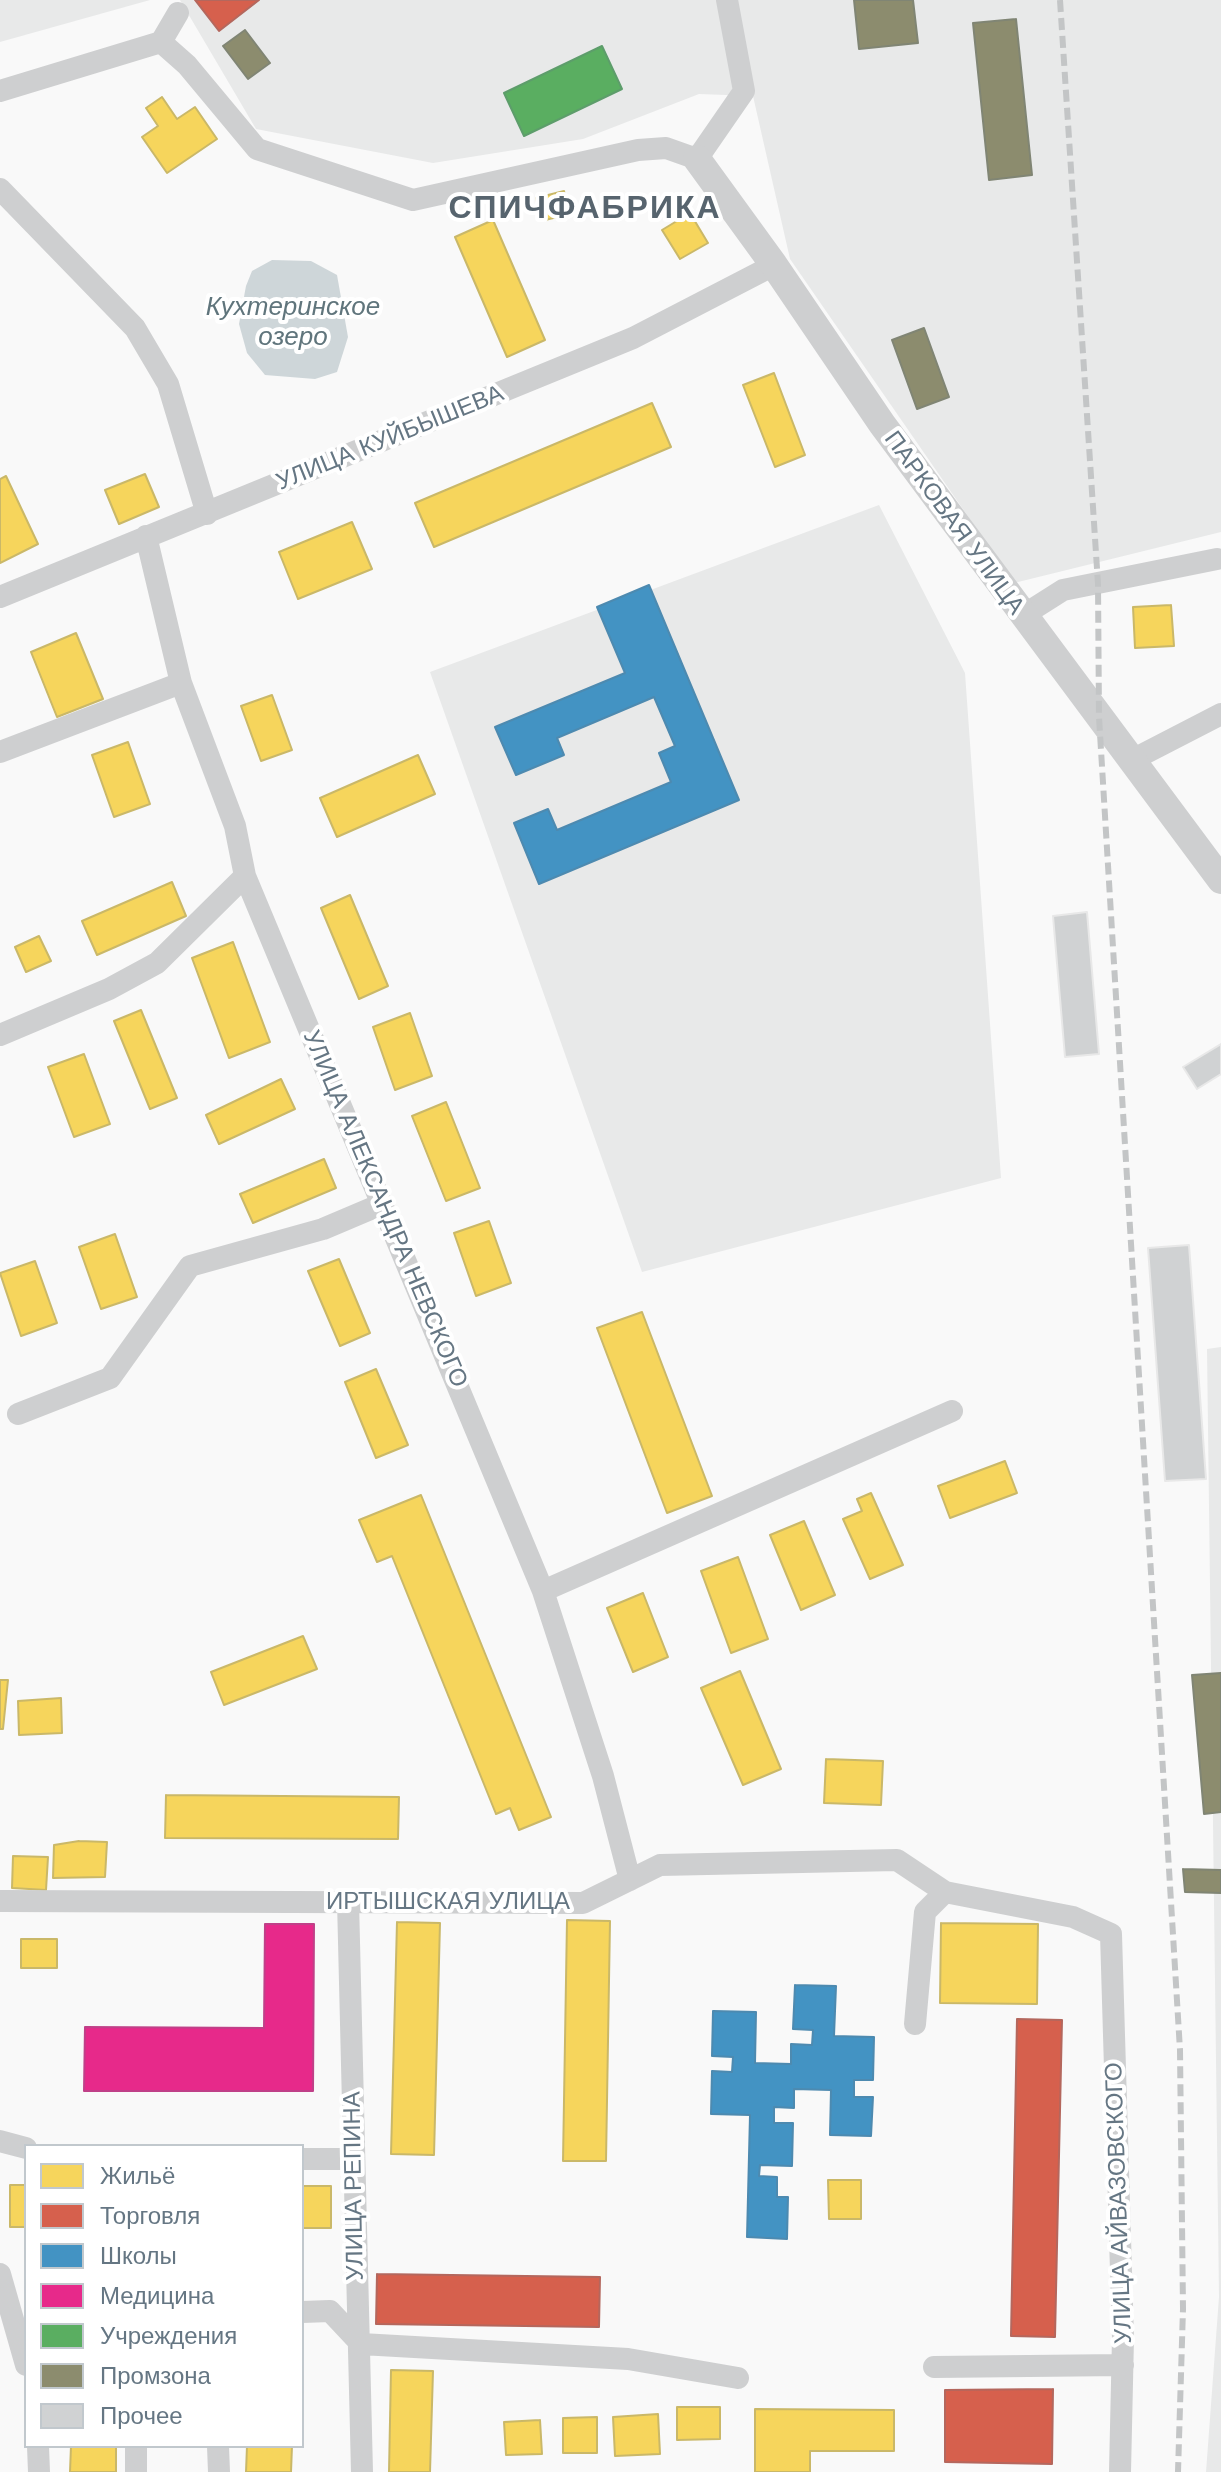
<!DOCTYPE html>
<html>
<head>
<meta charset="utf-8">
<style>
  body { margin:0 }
  #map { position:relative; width:1221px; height:2472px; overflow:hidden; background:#f9f9f9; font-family:"Work Sans",sans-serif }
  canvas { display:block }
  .legend { position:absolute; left:24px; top:2144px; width:280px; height:304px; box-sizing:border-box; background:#fff; border:2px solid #c1c8cd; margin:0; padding:10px 14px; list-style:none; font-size:24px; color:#657683 }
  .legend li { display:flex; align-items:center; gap:16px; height:40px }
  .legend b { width:40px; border:2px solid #c1c8cd }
</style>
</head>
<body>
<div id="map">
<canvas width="1221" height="2472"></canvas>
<ul class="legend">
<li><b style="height:22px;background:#f6d55c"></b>Жильё</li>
<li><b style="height:22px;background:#d6604d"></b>Торговля</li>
<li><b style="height:22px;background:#4393c3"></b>Школы</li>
<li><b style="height:22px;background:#e7298a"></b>Медицина</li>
<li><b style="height:22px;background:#5aae61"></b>Учреждения</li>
<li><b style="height:22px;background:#8c8c6e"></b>Промзона</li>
<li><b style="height:22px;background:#d0d2d3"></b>Прочее</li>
</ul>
</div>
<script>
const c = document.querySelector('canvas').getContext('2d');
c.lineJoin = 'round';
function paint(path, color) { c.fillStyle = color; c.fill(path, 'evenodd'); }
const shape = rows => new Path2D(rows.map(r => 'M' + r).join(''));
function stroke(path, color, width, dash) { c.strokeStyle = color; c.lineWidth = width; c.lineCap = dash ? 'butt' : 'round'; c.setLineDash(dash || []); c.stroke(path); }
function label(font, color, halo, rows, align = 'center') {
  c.font = font + ' "Work Sans",sans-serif'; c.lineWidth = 8; c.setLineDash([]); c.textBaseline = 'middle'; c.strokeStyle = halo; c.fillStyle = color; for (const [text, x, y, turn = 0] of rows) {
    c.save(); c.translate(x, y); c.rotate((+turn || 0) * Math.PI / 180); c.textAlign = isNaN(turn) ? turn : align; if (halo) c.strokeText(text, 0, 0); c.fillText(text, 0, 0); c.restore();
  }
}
const built = shape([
  [0,0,150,0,0,42],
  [180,0,1221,0,1221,532,1014,583,790,259,753,96,699,94,583,139,433,163,256,129],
  [879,505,965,673,1001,1178,642,1272,430,672],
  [1221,1347,1221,2472,1206,2472,1219,2297,1207,1349]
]);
const water = shape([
  [272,260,311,261,337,275,348,337,337,372,315,379,265,375,247,353,239,324,246,286,252,271]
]);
const homes = shape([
  [162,97,177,119,195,107,217,139,167,173,142,137,158,126,146,108,162,97],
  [564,191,570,214,541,221,536,198,564,191],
  [690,213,708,243,680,259,662,230,690,213],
  [493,220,545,340,507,357,455,237,493,220],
  [774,373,805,455,775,467,743,385,774,373],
  [652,403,671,447,434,547,415,503,652,403],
  [145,474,159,507,119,524,105,490,145,474],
  [6,476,38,544,0,563,0,479,6,476],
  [352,522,372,569,298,599,279,552,352,522],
  [1171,605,1174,646,1135,648,1133,607,1171,605],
  [76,633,103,699,57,717,31,652,76,633],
  [272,695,292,750,261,761,241,706,272,695],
  [128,742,150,804,114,817,92,755,128,742],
  [418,755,435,794,337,837,320,798,418,755],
  [172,882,186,916,97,955,82,921,172,882],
  [350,895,388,986,359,999,321,908,350,895],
  [39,936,51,961,26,972,15,947,39,936],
  [233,942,270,1042,229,1058,192,958,233,942],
  [141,1010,177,1098,150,1109,114,1021,141,1010],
  [410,1013,432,1076,395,1090,373,1027,410,1013],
  [84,1054,110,1124,74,1137,48,1067,84,1054],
  [281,1079,295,1109,219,1144,206,1115,281,1079],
  [446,1102,480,1188,446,1201,412,1116,446,1102],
  [324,1159,336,1188,253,1223,240,1194,324,1159],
  [489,1221,511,1283,476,1296,454,1233,489,1221],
  [115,1234,137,1297,101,1309,79,1247,115,1234],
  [339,1259,370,1333,340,1346,308,1271,339,1259],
  [35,1261,57,1323,21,1336,0,1273,35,1261],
  [642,1312,712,1496,667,1513,597,1328,642,1312],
  [376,1369,408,1445,376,1458,345,1382,376,1369],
  [1005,1461,1017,1493,950,1518,938,1486,1005,1461],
  [871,1493,903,1565,870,1579,843,1519,862,1511,857,1499,871,1493],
  [421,1495,551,1817,519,1830,510,1808,496,1814,392,1556,377,1562,359,1520,421,1495],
  [804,1521,835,1595,801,1610,770,1535,804,1521],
  [738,1557,768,1639,731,1653,701,1571,738,1557],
  [643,1593,668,1657,633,1672,607,1608,643,1593],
  [303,1636,317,1669,224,1705,211,1672,303,1636],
  [740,1671,781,1769,743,1785,701,1688,740,1671],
  [0,1680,8,1680,3,1729,0,1729,0,1680],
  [61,1698,62,1733,19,1735,18,1701,61,1698],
  [826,1759,883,1761,881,1805,824,1803,826,1759],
  [166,1795,399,1797,398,1839,165,1838,166,1795],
  [79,1841,107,1842,105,1877,53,1878,54,1845,79,1841],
  [13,1856,48,1857,46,1890,12,1888,13,1856],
  [567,1920,610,1921,606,2161,563,2161,567,1920],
  [397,1922,440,1923,434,2155,391,2154,397,1922],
  [941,1923,1038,1924,1037,2004,940,2003,941,1923],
  [21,1939,57,1939,57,1968,21,1968,21,1939],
  [828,2180,861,2180,861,2219,829,2219,828,2180],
  [10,2185,26,2185,26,2227,10,2227,10,2185],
  [302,2186,331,2186,331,2228,302,2228,302,2186],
  [391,2370,433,2371,430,2472,389,2472,391,2370],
  [677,2407,720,2407,720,2439,677,2440,677,2407],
  [755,2409,894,2410,894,2451,810,2451,810,2472,755,2472,755,2409],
  [658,2414,660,2454,615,2456,613,2417,658,2414],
  [597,2417,597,2453,563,2453,563,2418,597,2417],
  [540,2420,542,2454,506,2455,504,2422,540,2420],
  [71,2446,116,2446,116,2472,70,2472,71,2446],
  [247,2446,292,2446,291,2472,246,2472,247,2446]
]);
const shops = shape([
  [195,0,259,0,219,31,195,0],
  [1017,2019,1062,2020,1055,2337,1011,2336,1017,2019],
  [377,2274,600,2277,599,2327,376,2324,377,2274],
  [1053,2389,1052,2464,945,2462,945,2390,1053,2389]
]);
const schools = shape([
  [649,585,739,800,539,884,514,823,548,809,557,830,671,782,659,753,675,746,654,697,557,738,564,755,516,775,495,727,625,673,597,607,649,585],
  [795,1985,836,1986,834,2036,874,2037,873,2080,854,2080,854,2097,873,2097,871,2136,830,2135,831,2090,794,2089,794,2108,774,2107,774,2123,793,2123,792,2166,760,2165,759,2176,777,2177,777,2197,788,2197,787,2239,747,2237,750,2115,711,2114,712,2071,732,2072,733,2057,712,2056,713,2011,756,2012,755,2063,791,2064,791,2044,812,2045,813,2030,793,2029,795,1985]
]);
const health = shape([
  [265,1924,314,1924,313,2091,84,2091,85,2027,264,2028,265,1924]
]);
const public = shape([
  [602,46,622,89,524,136,504,93,602,46]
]);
const industry = shape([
  [854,0,913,0,918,43,859,49,854,0],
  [1016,19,1032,175,989,180,973,23,1016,19],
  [245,30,270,63,248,79,223,46,245,30],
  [924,328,949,397,917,409,892,340,924,328],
  [1221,1673,1221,1812,1204,1814,1192,1675,1221,1673],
  [1183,1869,1221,1870,1221,1893,1185,1892,1183,1869]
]);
const building = shape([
  [1087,912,1099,1054,1065,1057,1053,916,1087,912],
  [1221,1044,1221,1074,1197,1089,1183,1067,1221,1044],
  [1189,1245,1206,1479,1165,1481,1148,1248,1189,1245]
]);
const minor = shape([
  [161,42,187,65,257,149,413,200,638,150,666,148,697,159,744,91,727,0],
  [0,91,161,42,178,13],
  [0,189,135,328,168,384,207,514],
  [146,536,181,683,235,826,245,876,543,1591,603,1776,630,1880],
  [0,597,633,338,774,265],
  [1022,616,1063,590,1217,559],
  [0,752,181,683],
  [1132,760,1221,714],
  [0,1035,109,989,157,963,245,876],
  [18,1414,110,1378,190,1266,323,1229,382,1204],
  [543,1591,952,1411],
  [0,1901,583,1903,660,1865,897,1860,945,1892,1073,1917,1111,1934,1123,2338,1120,2472],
  [348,1901,362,2472],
  [915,2024,925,1912,945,1892],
  [0,2141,26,2148],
  [302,2159,354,2159],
  [0,2274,26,2365],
  [302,2312,330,2311,361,2344,628,2359,738,2378],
  [934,2367,1123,2365],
  [38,2446,39,2472],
  [136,2446,136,2472],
  [218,2446,219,2472]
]);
const tertiary = shape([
  [697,159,774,265,882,424,1221,880]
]);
const rail = shape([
  [1060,0,1098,584,1099,717,1180,2050,1183,2309,1178,2472]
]);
const streetNames = [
  ["УЛИЦА КУЙБЫШЕВА",390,438,-22],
  ["ПАРКОВАЯ УЛИЦА",954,523,54],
  ["УЛИЦА АЛЕКСАНДРА НЕВСКОГО",385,1209,67],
  ["ИРТЫШСКАЯ УЛИЦА",448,1902],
  ["УЛИЦА РЕПИНА",354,2186,-91],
  ["УЛИЦА АЙВАЗОВСКОГО",1119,2203,-92]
];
const waterNames = [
  ["Кухтеринское",293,307],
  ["озеро",293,337]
];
const districtNames = [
  ["СПИЧФАБРИКА",585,209]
];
paint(built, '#e8e9e9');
paint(water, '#ced6d9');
paint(homes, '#f6d55c');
stroke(homes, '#cab868', 2);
paint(shops, '#d6604d');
stroke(shops, '#b4675d', 2);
paint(schools, '#4393c3');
stroke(schools, '#4d8ab0', 2);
paint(health, '#e7298a');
stroke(health, '#c04088', 2);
paint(public, '#5aae61');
stroke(public, '#5d9d6b', 2);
paint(industry, '#8c8c6e');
stroke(industry, '#808574', 2);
paint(building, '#d0d2d3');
stroke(building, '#e8e8e8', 2);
stroke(minor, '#cecfd0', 22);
stroke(tertiary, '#cecfd0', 28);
stroke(rail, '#c3c5c6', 6, [12, 6]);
label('24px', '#657683', '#fff', streetNames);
label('italic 26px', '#60757c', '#fff', waterNames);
c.letterSpacing = '2px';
label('bold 32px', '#57646e', '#fff', districtNames);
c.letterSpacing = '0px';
</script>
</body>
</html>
